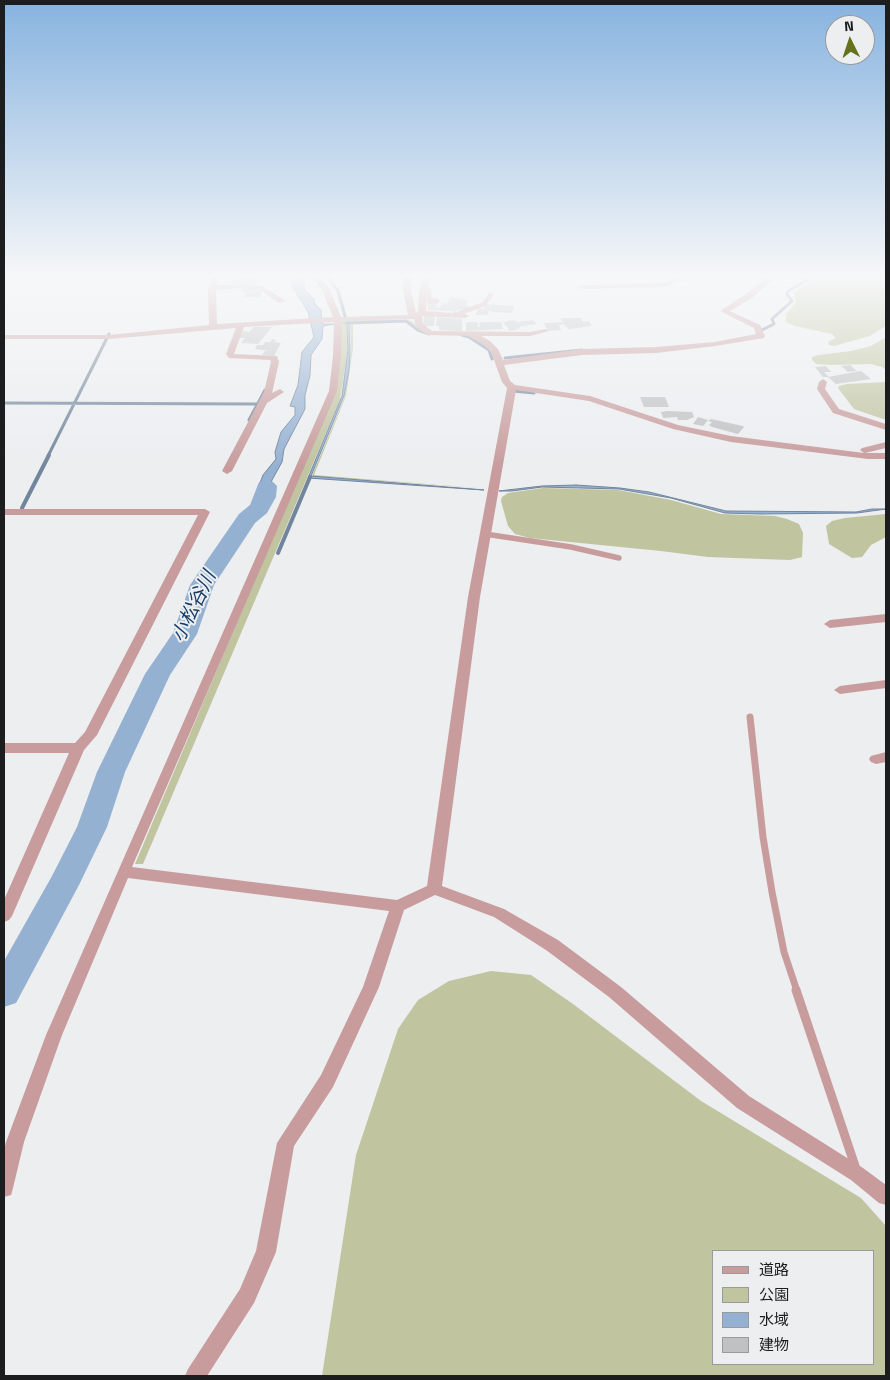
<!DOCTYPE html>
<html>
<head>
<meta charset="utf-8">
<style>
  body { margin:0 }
  #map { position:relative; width:890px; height:1380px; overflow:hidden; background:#eceef0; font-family:"Titillium Web","Noto Sans JP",sans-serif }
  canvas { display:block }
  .frame { position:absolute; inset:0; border:5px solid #1c1d1e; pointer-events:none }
  .legend { position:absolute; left:712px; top:1250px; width:162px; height:115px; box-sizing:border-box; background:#eceef0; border:1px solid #999a9c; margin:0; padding:6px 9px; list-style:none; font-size:15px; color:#1c1d1e }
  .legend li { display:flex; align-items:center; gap:10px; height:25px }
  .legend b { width:25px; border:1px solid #999a9c }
  .north { position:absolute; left:825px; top:15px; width:50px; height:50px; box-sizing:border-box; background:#eceef0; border:1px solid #999a9c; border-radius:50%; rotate:356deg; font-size:14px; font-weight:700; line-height:20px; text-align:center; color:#1c1d1e }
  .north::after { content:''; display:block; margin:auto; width:18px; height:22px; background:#65711b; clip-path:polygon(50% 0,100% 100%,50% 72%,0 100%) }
</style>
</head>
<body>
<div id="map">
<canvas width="890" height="1380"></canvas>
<div class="frame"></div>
<ul class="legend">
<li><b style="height:6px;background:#c89c9d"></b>道路</li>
<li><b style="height:14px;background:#c0c49f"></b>公園</li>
<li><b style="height:14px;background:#95b1d2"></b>水域</li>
<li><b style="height:14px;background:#bfc1c3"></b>建物</li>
</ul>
<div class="north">N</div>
</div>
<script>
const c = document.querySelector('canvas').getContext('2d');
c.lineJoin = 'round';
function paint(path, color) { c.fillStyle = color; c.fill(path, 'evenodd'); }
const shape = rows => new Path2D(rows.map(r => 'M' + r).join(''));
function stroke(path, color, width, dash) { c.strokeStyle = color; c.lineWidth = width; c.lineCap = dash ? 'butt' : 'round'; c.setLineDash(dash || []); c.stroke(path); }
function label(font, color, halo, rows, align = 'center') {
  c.font = font + ' "Titillium Web","Noto Sans JP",sans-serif'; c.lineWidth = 4; c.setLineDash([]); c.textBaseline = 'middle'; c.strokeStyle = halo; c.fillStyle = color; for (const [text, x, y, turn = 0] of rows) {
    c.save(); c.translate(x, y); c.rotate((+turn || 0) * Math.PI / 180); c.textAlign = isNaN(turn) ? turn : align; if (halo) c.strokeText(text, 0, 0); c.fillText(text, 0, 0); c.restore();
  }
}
const green = shape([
  [823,275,886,275,886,326,870,336,834,346,829,345,828,342,836,338,832,334,795,326,786,322,786,314,796,303,794,294,797,290],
  [342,320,407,320,412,321,421,330,468,335,489,347,496,359,493,360,492,354,486,347,466,335,426,333,419,330,410,322,404,320,353,322,353,348,346,396,314,475,489,489,312,476,345,396,351,348,350,323,343,323,347,324,348,348,340,400,143,864,135,864,330,402,338,325],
  [886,337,886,370,882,367,871,364,831,365,816,364,812,360,812,357,819,355,851,351,871,346],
  [886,382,886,420,854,409,838,388,839,386,847,384],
  [543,488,618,490,671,500,721,514,775,516,787,519,799,524,803,533,802,557,790,560,708,557,661,551,530,538,515,534,508,526,501,501,502,497,508,493],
  [886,514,886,537,871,545,862,557,852,558,829,544,826,526,832,521,845,518],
  [491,971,531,975,573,1004,701,1101,861,1198,886,1226,886,1376,322,1376,356,1155,398,1029,418,1000,449,981],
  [874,1251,874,1364,714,1364,714,1251]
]);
const water = shape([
  [289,275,299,275,304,280,305,290,314,299,315,304,321,310,322,324,334,324,323,326,322,339,311,355,310,375,305,395,305,409,284,449,282,462,272,480,264,506,259,513,251,518,251,508,257,504,261,494,260,483,263,475,276,459,275,452,281,432,295,415,295,407,290,406,298,385,302,352,314,337,308,312,293,288,289,275],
  [343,323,349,323,350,348,349,370,344,396,311,476,484,490,308,478,342,396,348,349,347,324,343,323],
  [576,485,620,488,649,492,726,511,856,512,872,509,886,509,857,513,760,514,725,513,671,498,619,489,542,487,512,491,499,491,542,486,576,485]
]);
const streamFar1 = shape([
  [326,275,338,291,345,316],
  [347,323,406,321,418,330,429,334],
  [762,330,774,324,772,319,792,301,787,294,788,291,816,275],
  [462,335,469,337,489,350,492,359],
  [505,358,582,350],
  [513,391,534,393],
  [4,403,257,404],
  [249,420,265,390],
  [48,456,109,334]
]);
const stream = shape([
  [22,508,49,455],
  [278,553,310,477]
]);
const river = shape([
  [266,480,273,482,277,486,276,497,267,513,255,523,214,585,197,634,170,675,125,772,107,827,79,885,16,1003,4,1007,4,961,52,876,77,827,97,772,145,674,173,633,190,585,239,514,250,505,259,482,266,480]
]);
const building = shape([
  [241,279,257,279,256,285,230,283,230,281],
  [242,287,262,289,261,297,244,297,245,292,240,292],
  [451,297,468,300,466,305,463,305,470,306,469,309,457,310,456,313,452,313,454,311,428,310,428,302,437,302,436,307,440,308,442,303,447,304],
  [485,304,514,306,512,313,493,312,489,310,488,315,476,315,478,308,484,309],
  [424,314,435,314,434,326,423,326],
  [437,317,462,319,462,331,439,330,439,326,436,326],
  [560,318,581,318,583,322,589,321,592,326,569,329,564,324,559,325,561,330,548,331,544,323,563,322],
  [514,320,517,322,533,320,537,324,521,326,519,329,510,331,503,322],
  [466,322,477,322,478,327,480,327,479,323,482,322,501,322,503,329,466,331],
  [254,327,272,327,258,344,241,343,245,338,239,338,243,331,249,332],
  [272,339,276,340,274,342,281,343,274,356,262,355,265,351,270,351,255,349,257,345,263,345,265,342,270,342],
  [850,365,857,371,848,372,841,366],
  [826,366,831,372,824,372,829,377,823,377,815,367],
  [861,371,871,379,836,384,828,377],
  [640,397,665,397,669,407,644,407],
  [667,411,692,412,694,417,687,420,678,420,677,417,663,418,661,412],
  [698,417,708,420,703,426,693,424],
  [711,419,743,426,744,427,738,434,712,427,709,425,712,422,708,421]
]);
const serviceFar3 = shape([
  [424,288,429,291,429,301,437,301],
  [455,315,484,304,491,295]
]);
const serviceFar2 = shape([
  [485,534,571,547,619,558]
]);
const serviceFar1 = shape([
  [750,717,763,837,772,892,784,952,797,991]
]);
const service = shape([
  [796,990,856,1169]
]);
const minor = shape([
  [213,275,220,275,217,285,242,284,262,286,286,301,279,303,260,290,242,288,216,290,217,324,333,317,322,290,311,275,318,275,329,288,341,317,408,315,403,290,404,275,412,275,411,290,416,313,418,311,419,291,425,275,432,275,427,291,426,311,465,314,469,316,465,318,422,316,423,324,432,331,530,332,545,329,549,331,530,336,481,336,490,341,498,349,503,360,582,349,656,347,715,342,756,334,754,328,720,311,746,294,771,275,778,275,752,298,730,311,760,325,765,336,764,338,715,346,656,353,582,355,504,365,510,381,515,385,590,396,678,425,731,436,864,453,860,450,862,448,886,442,886,448,865,453,886,453,886,459,868,459,731,442,673,429,589,401,516,390,480,597,442,886,504,909,558,940,621,987,749,1096,863,1168,886,1185,886,1205,879,1203,851,1180,737,1108,609,997,546,950,494,917,435,895,404,910,379,987,333,1087,294,1146,276,1252,254,1303,207,1376,185,1376,188,1369,240,1289,256,1251,277,1143,321,1075,363,987,389,911,128,878,62,1035,24,1142,13,1188,11,1195,4,1197,4,1151,6,1142,46,1035,329,391,333,356,334,322,244,327,234,354,277,356,279,362,272,393,280,389,284,392,267,403,232,471,227,474,222,471,264,392,271,362,270,360,229,358,226,354,236,328,109,339,4,339,4,335,109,335,209,325,208,289,213,275],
  [414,319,416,327,427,335,468,336,484,345,491,352,502,382,507,388,468,597,427,886,397,900,132,867,337,391,341,356,342,321,414,319],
  [687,275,697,275,664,287,582,289,578,287,582,285,663,283,687,275],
  [823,379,827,382,825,389,839,409,886,424,886,430,833,413,817,389,819,382,823,379],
  [4,509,205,509,210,512,97,735,84,750,12,916,9,920,4,922,4,900,69,753,4,753,4,743,75,743,85,732,198,515,4,515,4,509],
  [886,614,886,622,830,628,824,624,830,620,886,614],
  [886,680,886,688,840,694,834,690,840,686,886,680],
  [886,752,886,762,876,764,871,762,869,759,871,756,886,752]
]);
const waterNames = [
  ["小松谷川",195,607,-64]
];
paint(green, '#c0c49f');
paint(water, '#95b1d2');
stroke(water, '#71859c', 1);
stroke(streamFar1, '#71859c', 3);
stroke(stream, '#71859c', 4);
paint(river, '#95b1d2');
paint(building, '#bfc1c3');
stroke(serviceFar3, '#c89c9d', 4.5);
stroke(serviceFar2, '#c89c9d', 5.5);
stroke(serviceFar1, '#c89c9d', 7);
stroke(service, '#c89c9d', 9);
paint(minor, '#c89c9d');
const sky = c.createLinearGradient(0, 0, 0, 468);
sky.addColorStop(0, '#87b3df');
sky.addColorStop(0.59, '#f6f7f8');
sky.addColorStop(1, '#f6f7f800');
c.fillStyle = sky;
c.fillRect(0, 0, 890, 468);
label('italic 19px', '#143d67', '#eceef0', waterNames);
</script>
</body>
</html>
